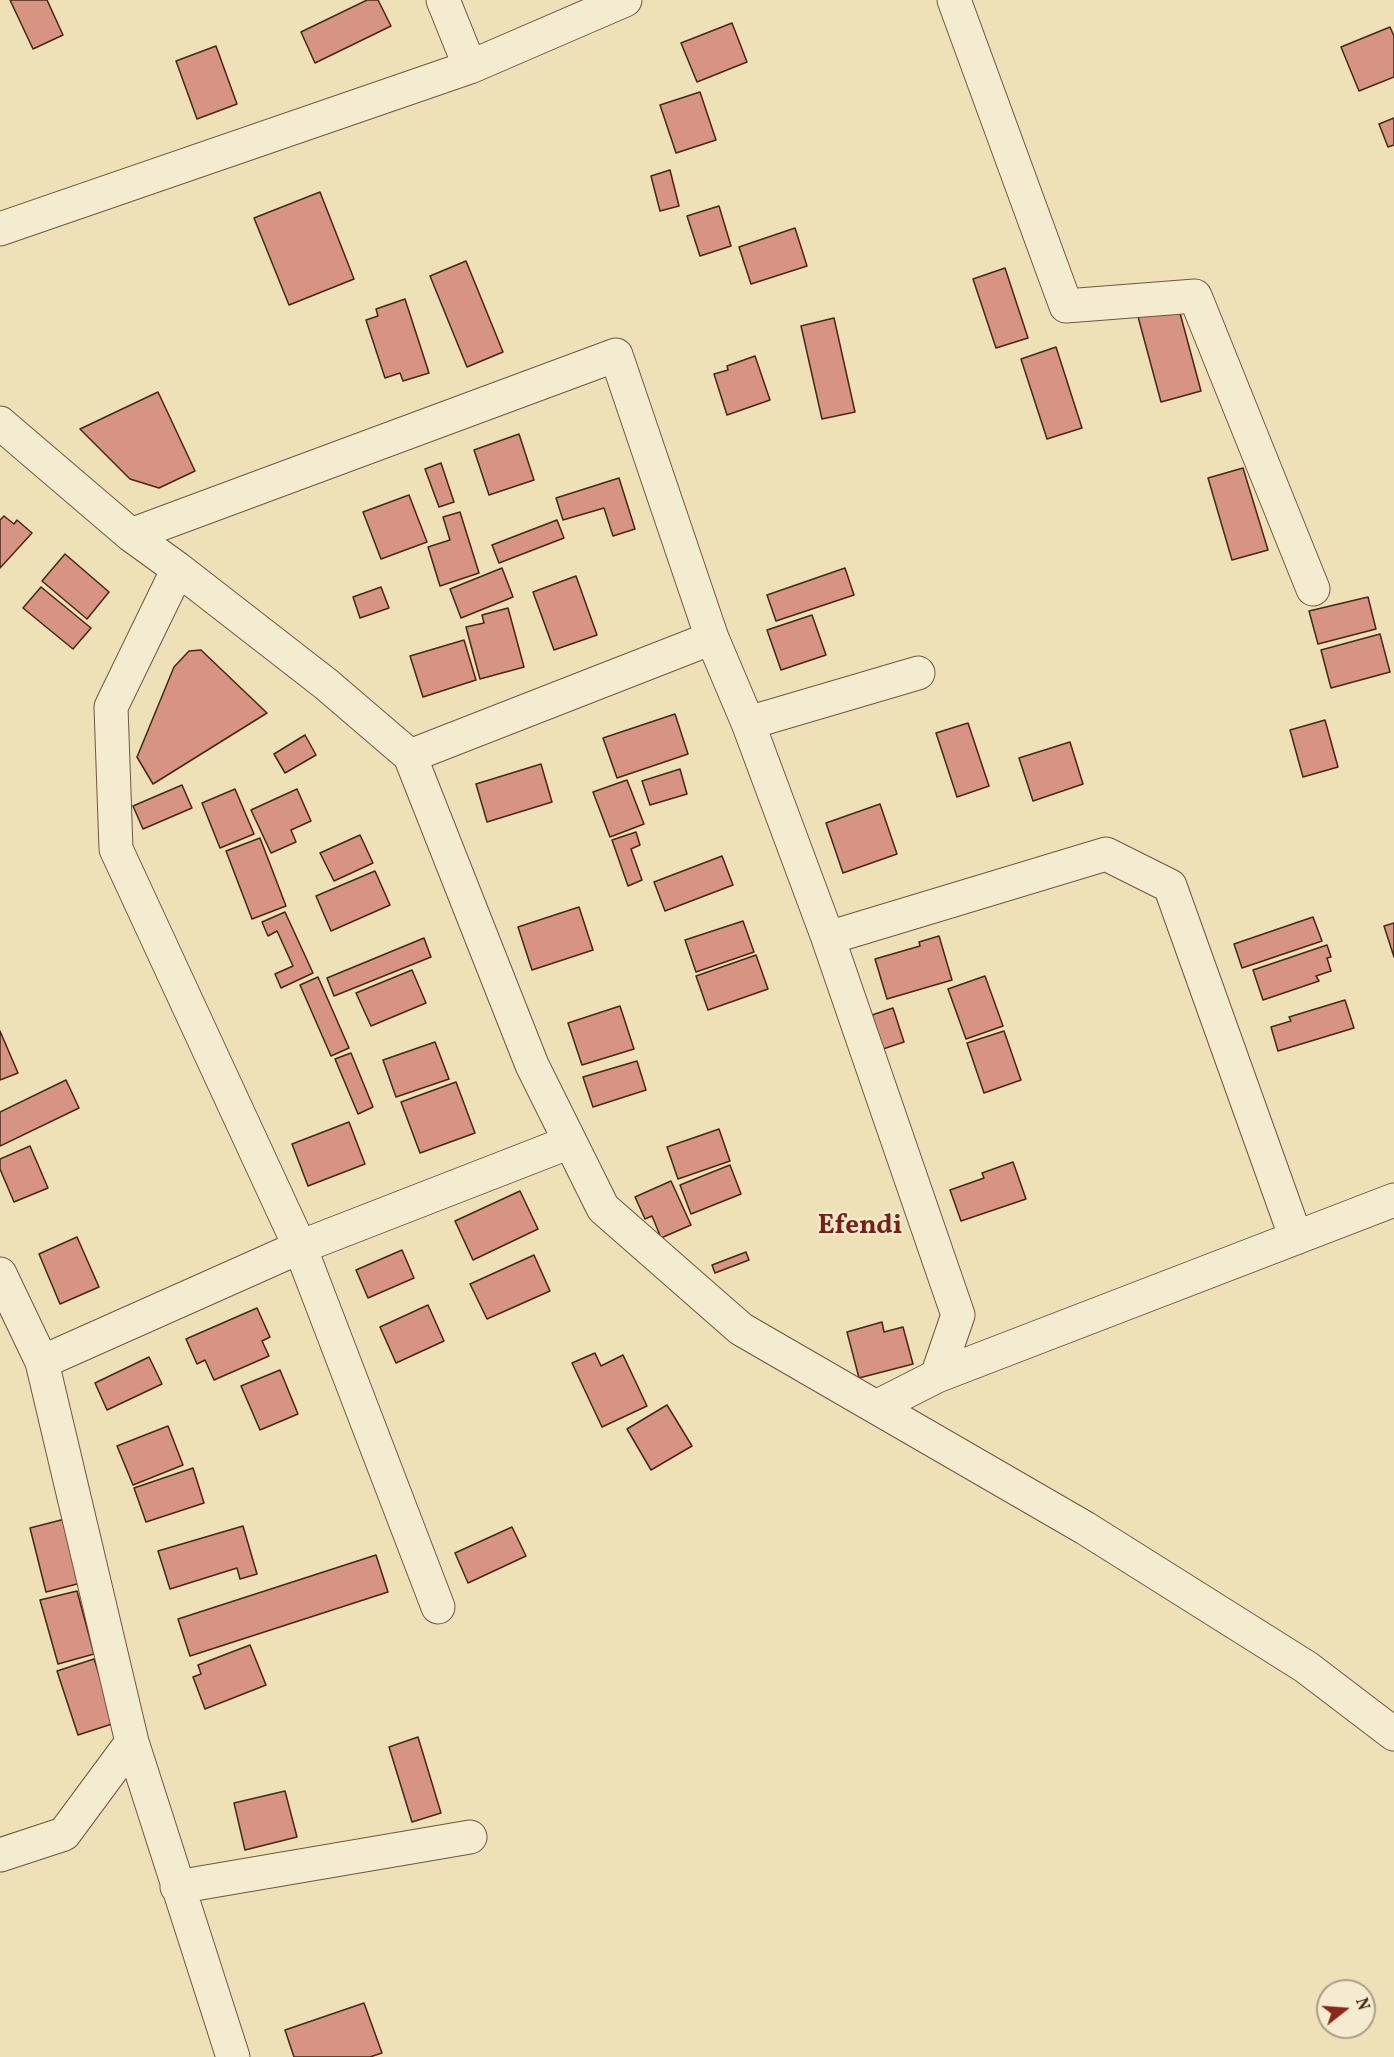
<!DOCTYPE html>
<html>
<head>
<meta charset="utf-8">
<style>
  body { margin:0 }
  #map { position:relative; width:1394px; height:2057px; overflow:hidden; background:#eee1b7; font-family:Vollkorn,serif }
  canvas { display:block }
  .north { position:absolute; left:1316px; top:1979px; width:60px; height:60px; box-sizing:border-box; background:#f4ecd0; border:2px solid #ae9d86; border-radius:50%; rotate:73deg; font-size:16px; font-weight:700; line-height:24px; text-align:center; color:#462718 }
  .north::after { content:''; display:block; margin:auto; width:21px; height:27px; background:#8f2418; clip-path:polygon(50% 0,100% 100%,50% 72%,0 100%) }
</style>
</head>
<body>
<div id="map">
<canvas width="1394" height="2057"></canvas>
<div class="north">N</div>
</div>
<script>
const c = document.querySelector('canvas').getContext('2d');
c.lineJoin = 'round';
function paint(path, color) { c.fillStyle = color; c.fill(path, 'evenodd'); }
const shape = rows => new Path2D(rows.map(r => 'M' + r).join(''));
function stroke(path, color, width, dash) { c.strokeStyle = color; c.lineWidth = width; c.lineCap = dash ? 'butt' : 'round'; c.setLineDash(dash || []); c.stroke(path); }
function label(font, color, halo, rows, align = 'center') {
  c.font = font + ' Vollkorn,serif'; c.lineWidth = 4.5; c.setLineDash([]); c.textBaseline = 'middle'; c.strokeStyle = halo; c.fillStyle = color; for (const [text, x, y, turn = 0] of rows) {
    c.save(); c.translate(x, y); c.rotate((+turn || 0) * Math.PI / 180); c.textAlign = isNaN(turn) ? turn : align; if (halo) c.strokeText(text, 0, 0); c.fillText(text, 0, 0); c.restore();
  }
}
const building = shape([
  [10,0,47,0,63,35,33,49,10,0],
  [367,0,378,0,391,26,315,63,301,32,367,0],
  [732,23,747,62,697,82,681,43,732,23],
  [1390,27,1394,36,1394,77,1359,91,1341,47,1390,27],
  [216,46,237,104,197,119,176,61,216,46],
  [700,92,716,140,676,153,660,105,700,92],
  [1394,118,1394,145,1388,147,1379,124,1394,118],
  [670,170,679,206,660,211,651,176,670,170],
  [320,192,354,279,289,305,254,218,320,192],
  [719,206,731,246,700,256,687,216,719,206],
  [795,228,807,266,751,284,739,247,795,228],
  [466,261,503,352,467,367,430,276,466,261],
  [1005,268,1028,338,996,348,973,279,1005,268],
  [405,299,429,373,403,381,400,373,385,378,366,320,378,316,376,309,405,299],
  [1177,302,1201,391,1161,402,1137,313,1177,302],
  [834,318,855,412,822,419,801,326,834,318],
  [1056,347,1082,428,1047,439,1021,359,1056,347],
  [755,356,770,400,727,415,714,374,728,370,727,366,755,356],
  [158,392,195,471,159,488,130,479,80,429,158,392],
  [519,434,534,480,489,495,474,450,519,434],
  [441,463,454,502,439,507,425,469,441,463],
  [1243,468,1268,550,1232,560,1208,478,1243,468],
  [619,478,635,529,613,536,604,508,563,520,556,498,619,478],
  [409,495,427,542,381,559,363,512,409,495],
  [460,512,479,573,440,586,428,547,450,540,443,517,460,512],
  [4,516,14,524,17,520,32,533,0,568,0,520,4,516],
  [557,520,564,538,499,563,492,545,557,520],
  [65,554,109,592,87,619,42,581,65,554],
  [502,568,513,597,461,618,450,589,502,568],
  [845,568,854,595,776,621,767,595,845,568],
  [576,576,597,635,554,650,533,592,576,576],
  [41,587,91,628,73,649,23,608,41,587],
  [381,587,389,608,360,618,353,597,381,587],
  [1368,597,1376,629,1318,644,1309,611,1368,597],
  [508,608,524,667,480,679,466,627,484,623,482,615,508,608],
  [812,615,826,655,781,670,767,630,812,615],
  [1380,634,1390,672,1331,688,1321,650,1380,634],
  [464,640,476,680,423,697,410,656,464,640],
  [201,650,267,713,153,784,137,757,174,667,189,651,201,650],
  [675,714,688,754,617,778,603,738,675,714],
  [1325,720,1338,767,1303,777,1290,730,1325,720],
  [968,723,989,786,957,797,936,733,968,723],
  [305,735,316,755,285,773,274,754,305,735],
  [1070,742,1083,784,1033,801,1019,758,1070,742],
  [541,764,552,802,487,822,476,784,541,764],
  [680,769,687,794,650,805,642,781,680,769],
  [627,780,644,824,610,837,593,792,627,780],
  [182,785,192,808,143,829,133,806,182,785],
  [235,789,254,834,220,848,202,803,235,789],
  [297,789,311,821,291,830,296,842,271,853,251,810,297,789],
  [880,804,897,854,843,873,826,823,880,804],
  [636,832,640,845,631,849,642,880,628,886,612,840,636,832],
  [360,835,373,863,334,881,320,853,360,835],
  [260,838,286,906,252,919,226,851,260,838],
  [722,856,733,885,665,911,654,882,722,856],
  [375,871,390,905,331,931,316,896,375,871],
  [579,907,593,950,532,970,518,927,579,907],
  [285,912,313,973,281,988,275,974,293,966,277,931,268,936,262,922,285,912],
  [1313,917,1322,941,1242,968,1234,944,1313,917],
  [743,921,754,952,696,972,685,940,743,921],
  [1394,923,1394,957,1384,926,1394,923],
  [939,936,952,980,887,999,875,959,920,946,919,942,939,936],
  [424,938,431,957,334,996,327,978,424,938],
  [1327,945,1331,957,1327,958,1331,971,1316,976,1319,981,1263,1000,1253,970,1327,945],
  [756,955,768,989,708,1010,696,976,756,955],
  [412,970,426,1003,371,1026,356,993,412,970],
  [985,976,1003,1026,966,1039,948,989,985,976],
  [318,977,349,1048,331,1056,300,985,318,977],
  [1345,1000,1354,1028,1278,1051,1271,1027,1291,1021,1289,1017,1345,1000],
  [620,1006,634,1049,582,1065,568,1023,620,1006],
  [893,1008,904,1042,883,1049,872,1015,893,1008],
  [0,1031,18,1073,0,1080,0,1031],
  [1004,1031,1021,1080,984,1093,967,1043,1004,1031],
  [435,1042,449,1079,396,1097,383,1060,435,1042],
  [351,1053,373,1107,358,1114,335,1059,351,1053],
  [637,1061,646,1090,593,1107,583,1077,637,1061],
  [66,1080,79,1108,0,1146,0,1112,66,1080],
  [456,1082,475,1133,420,1153,401,1102,456,1082],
  [349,1122,365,1164,308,1186,292,1144,349,1122],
  [719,1129,730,1161,678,1179,667,1147,719,1129],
  [30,1146,48,1188,14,1202,0,1169,0,1159,30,1146],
  [1013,1162,1026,1199,961,1221,950,1190,984,1178,982,1173,1013,1162],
  [730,1165,741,1194,691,1214,680,1185,730,1165],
  [671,1181,691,1225,661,1238,652,1216,645,1219,635,1197,671,1181],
  [520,1191,538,1229,473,1260,455,1221,520,1191],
  [77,1237,99,1287,60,1304,39,1254,77,1237],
  [402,1250,414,1278,368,1298,356,1270,402,1250],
  [746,1252,749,1260,715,1273,712,1265,746,1252],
  [534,1255,550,1291,487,1319,470,1284,534,1255],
  [428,1305,444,1341,396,1363,380,1327,428,1305],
  [257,1308,270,1337,262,1341,269,1356,214,1380,205,1360,197,1364,186,1339,257,1308],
  [882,1322,884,1332,903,1327,913,1364,859,1378,847,1332,882,1322],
  [595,1353,601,1366,623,1355,647,1406,602,1427,572,1363,595,1353],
  [149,1357,162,1384,107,1410,95,1383,149,1357],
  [280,1370,298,1414,260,1430,241,1386,280,1370],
  [667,1405,692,1446,651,1470,627,1429,667,1405],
  [168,1426,183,1465,133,1485,117,1446,168,1426],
  [193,1468,204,1503,146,1522,134,1488,193,1468],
  [65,1519,81,1583,46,1592,30,1528,65,1519],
  [243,1526,257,1574,240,1579,237,1568,170,1589,158,1551,243,1526],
  [512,1527,526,1556,468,1583,455,1553,512,1527],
  [376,1555,388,1592,190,1656,178,1619,376,1555],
  [77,1591,94,1654,58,1664,40,1600,77,1591],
  [250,1645,266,1685,205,1709,193,1677,201,1674,198,1665,250,1645],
  [94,1659,115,1723,78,1735,57,1671,94,1659],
  [418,1737,441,1813,412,1822,389,1747,418,1737],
  [285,1791,297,1837,245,1850,234,1803,285,1791],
  [364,2003,382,2053,370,2057,294,2057,285,2030,364,2003]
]);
const minor = shape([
  [443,0,470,67],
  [954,0,1066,306,1195,296,1313,589],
  [0,229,470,67,625,0],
  [0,423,131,535,178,569,326,684,410,756,532,1065,603,1208,741,1329,1085,1528,1306,1667,1394,1734],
  [131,535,616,355,712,638,748,723,828,938,958,1315,937,1376,876,1407],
  [178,569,111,707,116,849,300,1247,438,1607],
  [748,723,918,673],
  [410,756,712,638],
  [828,938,1106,854,1170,886,1296,1238],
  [0,1274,42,1362,132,1742,233,2057],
  [42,1362,300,1247,570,1142],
  [937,1376,1394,1200],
  [0,1855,64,1834,132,1742],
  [177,1887,470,1837]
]);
const districtNames = [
  ["Efendi",860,1228]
];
paint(building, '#d79482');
stroke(building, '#462718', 1.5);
stroke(minor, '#705640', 35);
stroke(minor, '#f4ecd0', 33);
label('bold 27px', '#7a1f14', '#f4ecd0', districtNames);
</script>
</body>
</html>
